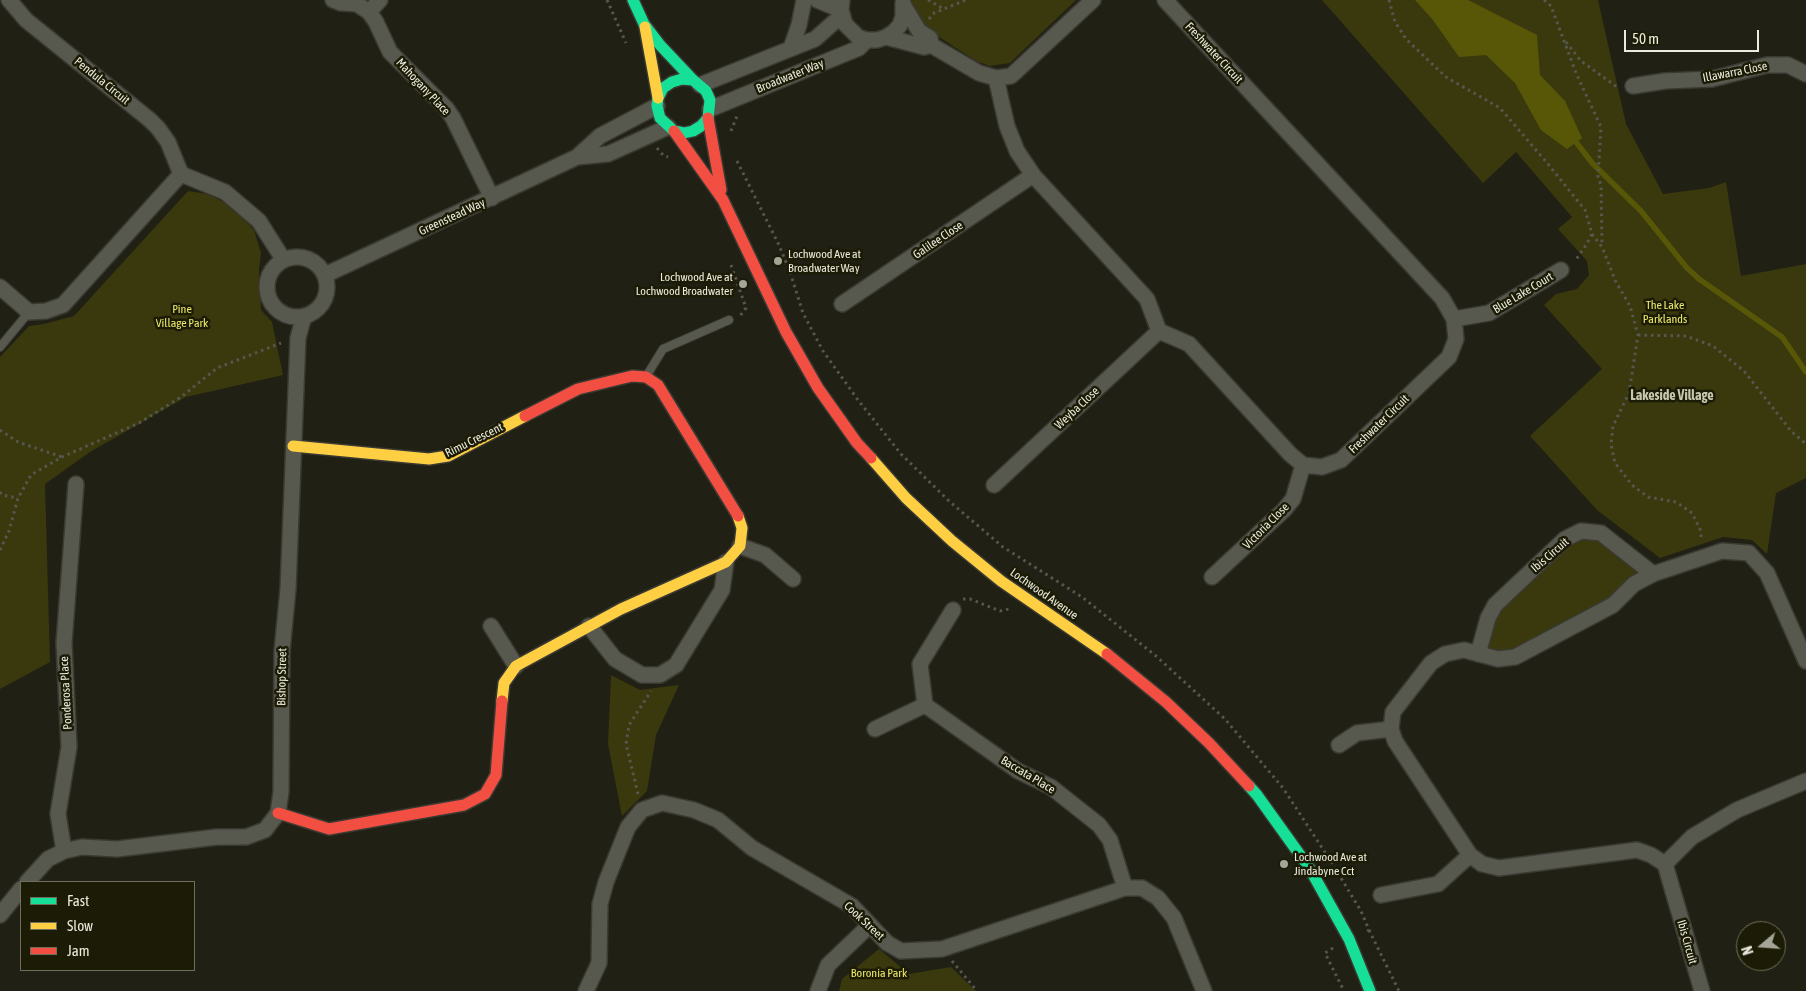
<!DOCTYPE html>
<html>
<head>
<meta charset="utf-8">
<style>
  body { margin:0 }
  #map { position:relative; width:1806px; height:991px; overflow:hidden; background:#202014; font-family:"Asap Condensed",sans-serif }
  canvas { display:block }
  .legend { position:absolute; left:20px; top:881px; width:175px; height:90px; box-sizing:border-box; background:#1c1b06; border:1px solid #6f6f5c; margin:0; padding:6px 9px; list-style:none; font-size:15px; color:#ebecde }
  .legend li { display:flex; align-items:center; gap:10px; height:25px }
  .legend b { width:25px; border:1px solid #6f6f5c }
  .north { position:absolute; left:1736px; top:921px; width:50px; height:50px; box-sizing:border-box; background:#1c1b06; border:1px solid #6f6f5c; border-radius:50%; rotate:252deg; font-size:14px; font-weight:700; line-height:20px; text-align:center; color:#ebecde }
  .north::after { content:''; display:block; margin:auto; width:18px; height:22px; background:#a4a597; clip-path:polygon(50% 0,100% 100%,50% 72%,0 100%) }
  .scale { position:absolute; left:1624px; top:30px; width:135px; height:22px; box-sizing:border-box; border:2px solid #ebecde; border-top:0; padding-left:6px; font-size:15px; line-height:18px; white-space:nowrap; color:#ebecde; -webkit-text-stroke:4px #1c1b06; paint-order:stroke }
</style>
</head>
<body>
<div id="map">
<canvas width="1806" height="991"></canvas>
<ul class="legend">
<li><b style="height:6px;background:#16e098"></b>Fast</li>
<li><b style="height:6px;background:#ffcf43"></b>Slow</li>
<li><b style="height:6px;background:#f24e42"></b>Jam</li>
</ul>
<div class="north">N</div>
<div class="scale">50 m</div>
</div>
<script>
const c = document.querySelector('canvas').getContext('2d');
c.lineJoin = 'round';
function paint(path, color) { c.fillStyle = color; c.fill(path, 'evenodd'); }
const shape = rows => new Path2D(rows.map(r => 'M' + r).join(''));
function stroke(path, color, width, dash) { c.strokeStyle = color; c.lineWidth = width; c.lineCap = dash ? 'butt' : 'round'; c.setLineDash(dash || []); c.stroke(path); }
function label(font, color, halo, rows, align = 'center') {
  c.font = font + ' "Asap Condensed",sans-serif'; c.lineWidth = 5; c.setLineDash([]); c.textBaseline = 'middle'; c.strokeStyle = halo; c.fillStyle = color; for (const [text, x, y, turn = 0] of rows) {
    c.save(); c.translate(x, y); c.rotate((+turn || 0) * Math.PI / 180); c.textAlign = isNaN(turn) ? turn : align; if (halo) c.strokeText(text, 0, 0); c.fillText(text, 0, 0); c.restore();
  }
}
const green = shape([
  [909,0,1076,0,1010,63,990,66,976,61,927,29,912,10],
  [1322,0,1598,0,1626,124,1663,194,1709,188,1726,182,1741,276,1806,264,1806,478,1776,493,1767,554,1752,540,1723,537,1660,558,1597,510,1530,436,1602,369,1544,305,1556,294,1577,289,1589,275,1587,261,1558,229,1572,217,1516,152,1483,183],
  [188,191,207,194,230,205,254,230,261,253,259,270,261,310,272,322,283,375,186,397,90,452,45,484,50,662,0,689,0,357,29,326,44,324,74,316],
  [1601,533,1653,574,1515,657,1478,654,1488,618,1565,539],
  [611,675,640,690,679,685,656,735,647,791,622,816,608,744],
  [879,949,909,974,951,967,976,991,839,991,842,979]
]);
const water = shape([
  [1415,0,1468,0,1537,35,1540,75,1565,101,1582,138,1567,149,1541,130,1515,83,1486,55,1459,57,1433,20]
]);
const stream = shape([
  [1576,142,1593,164,1641,211,1687,268,1699,279,1782,337,1806,372]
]);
const path = shape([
  [607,0,626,43],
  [928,0,944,9],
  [1389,0,1395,22,1406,39,1446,77,1500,108,1548,164,1585,210,1592,234,1586,245,1575,261],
  [1544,0,1551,6,1576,73,1601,127,1598,177,1601,185,1602,245],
  [929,19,934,13,966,0],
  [1566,42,1581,61,1617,87],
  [731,131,737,116],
  [657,148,663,155,668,157],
  [737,161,778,243,790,272,803,313,823,351,858,400,901,454,949,501,1003,547,1082,597,1156,656,1225,719,1283,788,1330,860,1361,911,1369,930,1366,932],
  [1592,234,1602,247,1616,282,1630,306,1638,335,1629,393,1613,426,1611,444,1615,463,1632,485,1648,497,1676,502,1692,513,1700,529,1702,541],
  [731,265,746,308,740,316],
  [1638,335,1686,336,1713,346,1744,371,1791,431,1806,444],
  [0,430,18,442,62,457],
  [0,492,2,495,18,498],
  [0,550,9,531,18,498,31,475,62,457,139,423,181,397,217,368,281,343],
  [963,599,970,599,1000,611,1009,609],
  [638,794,626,744,629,725,651,691],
  [1369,930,1399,991],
  [1333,948,1325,953,1344,991],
  [952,961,977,991]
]);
const lane = shape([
  [0,347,29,312],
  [647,375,663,349,729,320]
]);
const street = shape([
  [9,0,26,20,150,120,158,128,168,142,181,174,225,192,259,221,283,259],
  [333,0,341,3,357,4,369,12,376,22,390,52,446,108,453,118,492,198],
  [817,0,841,10],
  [842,0,841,10,845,24,858,37,867,40,877,40,886,37,894,32,900,25,903,16,903,3],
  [904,6,919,31,930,38,931,45,979,73,996,78,1011,76,1093,0],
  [369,12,380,0],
  [886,37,924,47,931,45],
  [791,48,799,25,804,0],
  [996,78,1007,126,1017,151,1033,175,1147,299,1159,331,1189,344,1290,454,1303,465,1322,467,1341,460,1449,357,1456,339,1454,319,1442,298,1165,0],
  [700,85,815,39,842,15],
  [1633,86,1665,81,1712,79,1767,65,1788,65,1806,74],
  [710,109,859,48,867,40],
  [577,157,608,154,668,127],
  '267 287a30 30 0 1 1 60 0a30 30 0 1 1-60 0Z',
  [325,275,577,157,600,136,657,106],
  [0,287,29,312,46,311,63,305,181,174],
  [842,304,1033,175],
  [1454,319,1489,313,1561,270],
  [994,485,1159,331],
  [740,546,765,555,793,579],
  [1212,577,1284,510,1293,499,1303,465],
  [953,610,920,664,925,705,1018,771,1051,787,1099,825,1110,840,1125,888],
  [491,626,516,666],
  [589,626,615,659,642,675,660,675,676,665,722,590,726,562],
  [1478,654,1488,618,1495,605,1565,539,1581,531,1601,533,1653,574],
  [1806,661,1767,573,1749,553,1722,551,1653,574,1634,584,1613,605,1515,657,1498,659,1464,650,1445,654,1431,663,1393,712,1391,729,1395,741,1470,855,1482,864,1499,868,1637,850,1651,855,1665,864,1692,837,1737,810,1806,781],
  [875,729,925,705],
  [1339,745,1357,733,1391,729],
  [64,851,82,847,117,849,217,837,246,837,265,830,278,813,281,792,282,651,288,589,298,338,304,316],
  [1665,864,1702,991],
  [27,882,48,859,64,851,58,814,69,747,64,643,76,484],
  [1381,895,1438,884,1470,855],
  [0,915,21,889],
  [586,991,599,963,600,904,606,882,628,827,642,810,662,803,694,810,718,820,752,848,852,906,887,943,901,951,942,949,1125,888,1142,888,1158,898,1174,918,1204,991],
  [818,991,828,965,870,925]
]);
const fast = shape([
  [633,0,644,24,660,45,693,80,706,91,710,100,708,118,701,126,693,131,684,133,674,131,660,118,657,106,658,98,663,88,672,82,682,79,693,80],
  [1249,786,1257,795,1310,869,1349,939,1370,991]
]);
const slow = shape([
  [645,27,658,98],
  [293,446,429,459,448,456,525,416],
  [871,458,906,498,952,541,1001,581,1107,654],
  [502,701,504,683,516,666,621,609,726,562,740,546,742,528,738,516]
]);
const jam = shape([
  [708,118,721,190],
  [674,131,723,200,786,332,818,388,857,443,871,458],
  [525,416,578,389,632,376,646,377,658,385,738,516],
  [1107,654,1166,702,1209,743,1249,786],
  [278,813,329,829,464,805,485,794,496,775,502,701]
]);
const markers = [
  [778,261,5,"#a4a597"],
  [743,284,5,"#a4a597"],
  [1284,864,5,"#a4a597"]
];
const streetNames = [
  ["Freshwater Circuit",1214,53,47],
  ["Illawarra Close",1735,72,-11],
  ["Broadwater Way",790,76,-22],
  ["Pendula Circuit",102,81,39],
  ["Mahogany Place",423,87,47],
  ["Greenstead Way",452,217,-25],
  ["Galilee Close",938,240,-34],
  ["Blue Lake Court",1523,293,-31],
  ["Weyba Close",1077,408,-43],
  ["Freshwater Circuit",1379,424,-44],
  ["Rimu Crescent",474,440,-26],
  ["Victoria Close",1266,526,-45],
  ["Ibis Circuit",1550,555,-41],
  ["Lochwood Avenue",1044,594,35],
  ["Bishop Street",282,677,-89],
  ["Ponderosa Place",66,693,-93],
  ["Baccata Place",1028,775,31],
  ["Cook Street",864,921,43],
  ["Ibis Circuit",1687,942,74]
];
const poiNames = [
  ["Lochwood Ave at",788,254],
  ["Broadwater Way",788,268],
  ["Lochwood Ave at",733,277,"right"],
  ["Lochwood Broadwater",733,291,"right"],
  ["Lochwood Ave at",1294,857],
  ["Jindabyne Cct",1294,871]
];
const parkNames = [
  ["The Lake",1665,305],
  ["Parklands",1665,319],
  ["Pine",182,309],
  ["Village Park",182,323],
  ["Boronia Park",879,973]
];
const neighbourhoodNames = [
  ["Lakeside Village",1672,396]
];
paint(green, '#3a390e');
paint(water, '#585708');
stroke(stream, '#585708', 5.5);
stroke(lane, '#3a3a32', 10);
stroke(street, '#3a3a32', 18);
stroke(fast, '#3a3a32', 14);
stroke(slow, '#3a3a32', 14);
stroke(jam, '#3a3a32', 14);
stroke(path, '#575750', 3, [2.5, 4]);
stroke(lane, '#57584e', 8);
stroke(street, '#57584e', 15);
stroke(fast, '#16e098', 11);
stroke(slow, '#ffcf43', 11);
stroke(jam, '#f24e42', 11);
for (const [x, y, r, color] of markers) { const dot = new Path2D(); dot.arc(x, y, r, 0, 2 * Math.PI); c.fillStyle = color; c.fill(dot); stroke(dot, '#1c1b06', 2); }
label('12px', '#ebecde', '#1c1b06', streetNames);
label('12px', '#ebecde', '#1c1b06', poiNames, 'left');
label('12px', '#ecea69', '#1c1b06', parkNames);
label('bold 14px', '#c7c7ad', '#1c1b06', neighbourhoodNames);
</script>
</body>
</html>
